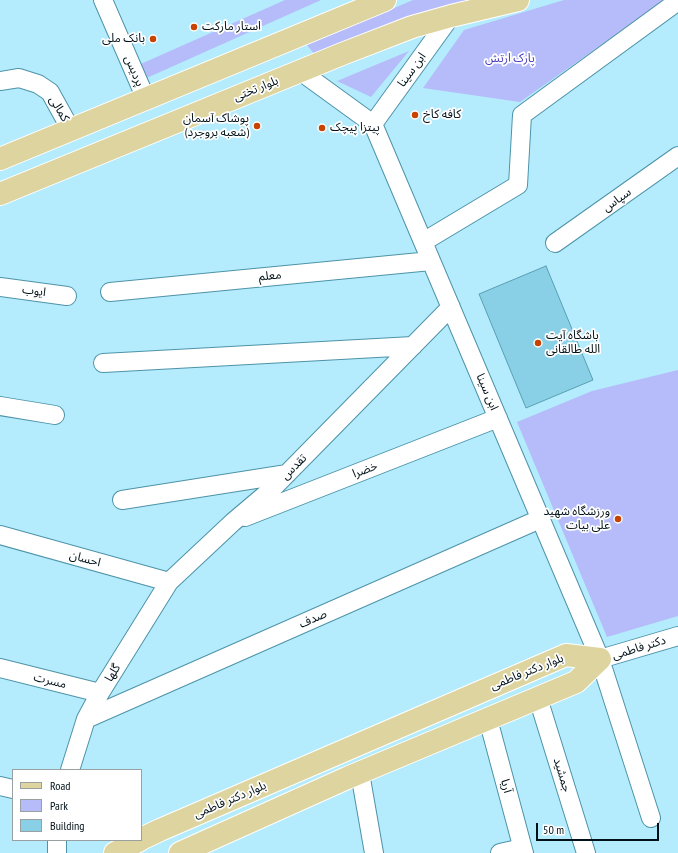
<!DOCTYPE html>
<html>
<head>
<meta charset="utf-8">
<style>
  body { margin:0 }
  #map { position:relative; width:678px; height:853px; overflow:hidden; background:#b4ecfe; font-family:"PT Sans Narrow",sans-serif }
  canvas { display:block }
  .legend { position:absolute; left:12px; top:769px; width:130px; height:72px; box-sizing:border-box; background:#fff; border:1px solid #99a0a2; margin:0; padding:5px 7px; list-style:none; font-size:12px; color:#001117 }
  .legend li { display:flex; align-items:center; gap:8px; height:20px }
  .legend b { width:20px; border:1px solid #99a0a2 }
  .scale { position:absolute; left:536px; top:823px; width:123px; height:18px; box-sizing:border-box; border:2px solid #001117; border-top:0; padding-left:5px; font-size:12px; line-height:14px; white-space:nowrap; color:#001117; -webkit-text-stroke:3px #fff; paint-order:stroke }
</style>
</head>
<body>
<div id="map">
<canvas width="678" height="853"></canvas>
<ul class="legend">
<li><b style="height:5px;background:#ded49f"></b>Road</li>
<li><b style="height:11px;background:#b5bcf9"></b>Park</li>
<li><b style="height:11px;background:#89d0e6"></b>Building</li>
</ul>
<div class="scale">50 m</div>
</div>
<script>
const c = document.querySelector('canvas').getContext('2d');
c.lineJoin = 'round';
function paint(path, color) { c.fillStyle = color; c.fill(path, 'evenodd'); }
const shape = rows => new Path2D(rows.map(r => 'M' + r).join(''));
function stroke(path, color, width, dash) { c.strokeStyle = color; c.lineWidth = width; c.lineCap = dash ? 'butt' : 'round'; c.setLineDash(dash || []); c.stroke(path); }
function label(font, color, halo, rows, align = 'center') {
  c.font = font + ' "PT Sans Narrow","Noto Sans Arabic",sans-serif'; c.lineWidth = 3.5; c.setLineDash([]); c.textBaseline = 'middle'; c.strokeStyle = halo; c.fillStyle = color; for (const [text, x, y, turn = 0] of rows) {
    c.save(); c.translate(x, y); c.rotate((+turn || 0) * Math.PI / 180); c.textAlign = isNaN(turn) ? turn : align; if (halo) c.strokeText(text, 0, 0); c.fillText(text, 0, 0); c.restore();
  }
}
const green = shape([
  [285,0,321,0,131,85,125,71],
  [413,0,486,0,314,54,307,45],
  [564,0,665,0,520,102,423,88,464,30],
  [409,51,371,97,337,81],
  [678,370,678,616,607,637,517,422,592,391]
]);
const building = shape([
  [546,266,593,380,526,408,479,294,546,266]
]);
const minor = shape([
  [103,0,146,99],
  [300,71,373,124,600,659,651,818],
  [0,81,19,78,38,84,50,92,71,130],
  [373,124,451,16],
  [423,242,518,185,522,115,678,1],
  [555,243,678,156],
  [0,287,67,296],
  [110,292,431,261],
  [103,363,413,346],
  [0,406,55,415],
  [122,500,287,474],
  [245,517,498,418],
  [0,535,169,582],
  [600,659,678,636],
  [0,668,100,693],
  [538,698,586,853],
  [86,719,540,519],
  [488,719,524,853],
  [70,770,86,719,100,693,169,582,233,522,272,489,451,307],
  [360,773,374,853],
  [0,786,13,789],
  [57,853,57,840],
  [500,853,522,848]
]);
const major = shape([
  [0,159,385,0],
  [0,194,342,54,412,27,451,16,518,0],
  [141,839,160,830,566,655,600,659],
  [115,853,140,840],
  [180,853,347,778,576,682,600,659]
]);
const markers = [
  [194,27,4,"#c84200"],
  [153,39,4,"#c84200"],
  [415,115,4,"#c84200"],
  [257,126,4,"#c84200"],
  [322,128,4,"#c84200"],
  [538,343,4,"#c84200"],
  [618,519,4,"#c84200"]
];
const poiNames = [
  ["استار مارکت",202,27],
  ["بانک ملی",145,39,"right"],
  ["کافه کاخ",423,115],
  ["پوشاک آسمان",249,119,"right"],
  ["(شعبه بروجرد)",249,133,"right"],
  ["پیتزا پیچک",330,128],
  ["باشگاه آیت",546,336],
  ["الله طالقانی",546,350],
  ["ورزشگاه شهید",610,512,"right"],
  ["علی بیات",610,526,"right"]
];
const parkNames = [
  ["پارک ارتش",510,59]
];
const streetNames = [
  ["ابن سینا",412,70,-54],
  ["پردیس",134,71,67],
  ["بلوار تختی",256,89,-22],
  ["کمالی",59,109,59],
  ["سپاس",617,200,-35],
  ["معلم",270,276,-6],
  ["ایوب",34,291,8],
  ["ابن سینا",487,392,67],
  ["تقدس",294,467,-45],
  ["خضرا",365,470,-21],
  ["احسان",85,559,15],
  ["صدف",313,619,-24],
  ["دکتر فاطمی",639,648,-17],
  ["بلوار دکتر فاطمی",527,672,-22],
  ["گلها",113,673,-58],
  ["مسرت",50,681,14],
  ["جمشید",562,775,73],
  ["آریا",506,786,75],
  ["بلوار دکتر فاطمی",230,800,-23]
];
paint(green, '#b5bcf9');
paint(building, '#89d0e6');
stroke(building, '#599fb4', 1);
stroke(minor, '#4d93a8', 20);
stroke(major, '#fff', 24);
stroke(minor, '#fff', 18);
stroke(major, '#ded49f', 22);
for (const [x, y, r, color] of markers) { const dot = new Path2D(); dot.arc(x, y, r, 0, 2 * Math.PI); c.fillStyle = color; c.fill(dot); stroke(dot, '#fff', 1.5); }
label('12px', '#001117', '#fff', poiNames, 'left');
label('12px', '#473cbe', '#fff', parkNames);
label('12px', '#001117', '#fff', streetNames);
</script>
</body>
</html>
